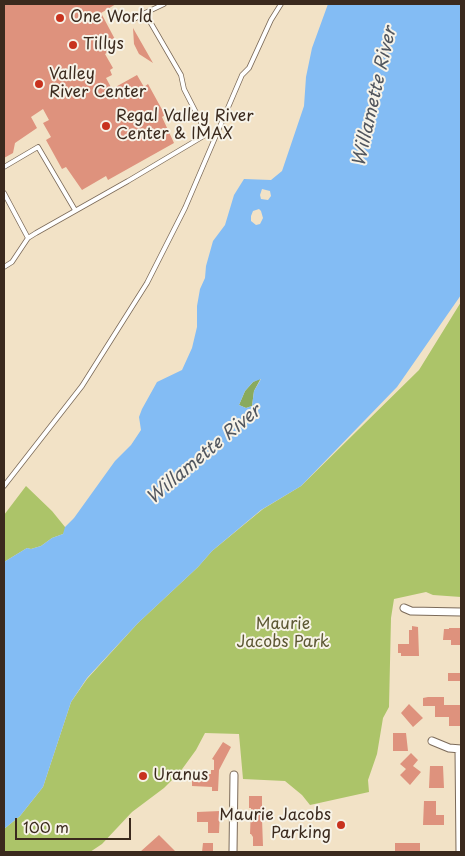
<!DOCTYPE html>
<html>
<head>
<meta charset="utf-8">
<style>
  body { margin:0 }
  #map { position:relative; width:465px; height:856px; overflow:hidden; background:#f2e2c6; font-family:"Playpen Sans",sans-serif }
  canvas { display:block }
  .frame { position:absolute; inset:0; border:5px solid #3b2a1e; pointer-events:none }
  .scale { position:absolute; left:15px; top:818px; width:116px; height:22px; box-sizing:border-box; border:2px solid #3b2a1e; border-top:0; padding-left:6px; font-size:15px; line-height:18px; white-space:nowrap; color:#3b2a1e; -webkit-text-stroke:4px #f7f3e8; paint-order:stroke }
</style>
</head>
<body>
<div id="map">
<canvas width="465" height="856"></canvas>
<div class="frame"></div>
<div class="scale">100 m</div>
</div>
<script>
const c = document.querySelector('canvas').getContext('2d');
c.lineJoin = 'round';
function paint(path, color) { c.fillStyle = color; c.fill(path, 'evenodd'); }
const shape = rows => new Path2D(rows.map(r => 'M' + r).join(''));
function stroke(path, color, width, dash) { c.strokeStyle = color; c.lineWidth = width; c.lineCap = dash ? 'butt' : 'round'; c.setLineDash(dash || []); c.stroke(path); }
function label(font, color, halo, rows, align = 'center') {
  c.font = font + ' "Playpen Sans",sans-serif'; c.lineWidth = 4; c.setLineDash([]); c.textBaseline = 'middle'; c.strokeStyle = halo; c.fillStyle = color; for (const [text, x, y, turn = 0] of rows) {
    c.save(); c.translate(x, y); c.rotate((+turn || 0) * Math.PI / 180); c.textAlign = isNaN(turn) ? turn : align; if (halo) c.strokeText(text, 0, 0); c.fillText(text, 0, 0); c.restore();
  }
}
const green = shape([
  [461,302,461,597,433,595,426,592,394,599,391,618,389,707,383,718,377,754,368,780,369,792,310,805,302,795,285,781,243,779,239,734,205,733,196,750,180,772,164,788,132,812,102,844,90,852,4,852,4,829,20,816,43,787,71,702,87,679,138,623,198,567,212,551,263,509,301,486,419,370],
  [26,486,52,511,65,527,65,531,63,534,52,538,41,546,31,549,27,548,4,562,4,515]
]);
const forest = shape([
  [261,378,254,391,252,406,246,408,239,405,245,391,253,382]
]);
const water = shape([
  [328,4,461,4,461,295,397,387,301,486,261,510,212,551,198,567,138,623,87,678,71,702,43,787,20,816,4,829,4,562,27,548,31,549,41,546,52,538,63,534,65,527,74,518,115,461,131,445,141,430,139,417,142,409,157,382,182,370,192,348,197,327,197,306,200,289,205,278,206,266,213,241,225,225,234,195,244,179,271,180,282,171,304,106,306,77,312,48],
  [262,189,270,191,271,196,268,200,261,199,260,195],
  [259,209,261,211,263,218,260,224,256,225,251,221,251,216,253,211],
  [261,379,254,391,252,406,246,408,239,405,245,391,253,382]
]);
const building = shape([
  [4,4,116,4,101,13,118,45,105,54,113,68,110,70,112,75,106,78,112,89,137,75,144,87,148,84,165,115,162,117,174,143,108,180,106,176,82,190,66,167,62,169,46,140,51,137,43,123,49,120,43,109,31,117,37,128,15,143,13,153,4,158],
  [133,28,153,63,139,54,134,44],
  [412,626,418,627,419,656,401,656,401,653,398,653,398,644,409,644,409,630,412,630],
  [449,628,461,628,461,645,451,645,451,640,443,640,444,629,449,629],
  [448,673,461,673,461,681,448,681],
  [428,697,444,697,444,705,461,705,461,726,449,726,449,717,435,717,435,706,423,706,423,698],
  [409,704,423,718,413,727,401,713],
  [393,733,406,733,408,751,393,751],
  [223,742,231,747,219,770,218,791,212,791,212,787,192,786,192,774,211,774,211,770,214,770,214,760,212,759],
  [411,753,418,760,413,766,421,772,410,785,400,775,406,769,400,764],
  [430,766,443,766,444,788,429,788],
  [249,796,262,796,262,807,265,807,265,819,262,819,263,846,253,846,253,837,251,834,250,834,251,808,249,808],
  [424,801,436,801,436,815,444,815,444,825,423,825],
  [220,811,219,833,208,833,208,822,197,822,197,812],
  [159,835,176,852,140,852],
  [203,843,213,843,213,852,202,852],
  [395,843,420,843,420,852,395,852]
]);
const service = shape([
  [164,4,145,13,181,75,184,89,207,134,215,137],
  [134,19,145,13],
  [4,167,38,147,75,210],
  [4,193,28,238],
  [4,267,12,262,28,238,36,233,128,181,207,134],
  [4,486,82,386,147,283,185,208,242,75,249,68,271,20,281,4]
]);
const minor = shape([
  [404,608,411,611,461,612],
  [432,741,449,748,461,749],
  [459,749,460,852],
  [233,852,234,775]
]);
const markers = [
  [60,18,5,"#c8321e"],
  [73,45,5,"#c8321e"],
  [39,84,5,"#c8321e"],
  [106,126,5,"#c8321e"],
  [143,776,5,"#c8321e"],
  [341,825,5,"#c8321e"]
];
const poiNames = [
  ["One World",70,18],
  ["Tillys",83,45],
  ["Valley",49,75],
  ["River Center",49,93],
  ["Regal Valley River",116,117],
  ["Center & IMAX",116,135],
  ["Uranus",153,776],
  ["Maurie Jacobs",331,816,"right"],
  ["Parking",331,834,"right"]
];
const parkNames = [
  ["Maurie",283,625],
  ["Jacobs Park",283,643]
];
const waterNames = [
  ["Willamette River",375,97,-77],
  ["Willamette River",204,455,-40]
];
paint(green, '#acc469');
paint(forest, '#89aa5d');
paint(water, '#83bcf4');
paint(building, '#de927d');
stroke(service, '#7b6a59', 5.5);
stroke(minor, '#7b6a59', 9);
stroke(service, '#fff', 4);
stroke(minor, '#fff', 7);
for (const [x, y, r, color] of markers) { const dot = new Path2D(); dot.arc(x, y, r, 0, 2 * Math.PI); c.fillStyle = color; c.fill(dot); stroke(dot, '#f7f3e8', 2); }
label('16px', '#3b2a1e', '#f7f3e8', poiNames, 'left');
label('16px', '#5d5834', '#f7f3e8', parkNames);
label('italic 18px', '#51565e', '#f7f3e8', waterNames);
</script>
</body>
</html>
